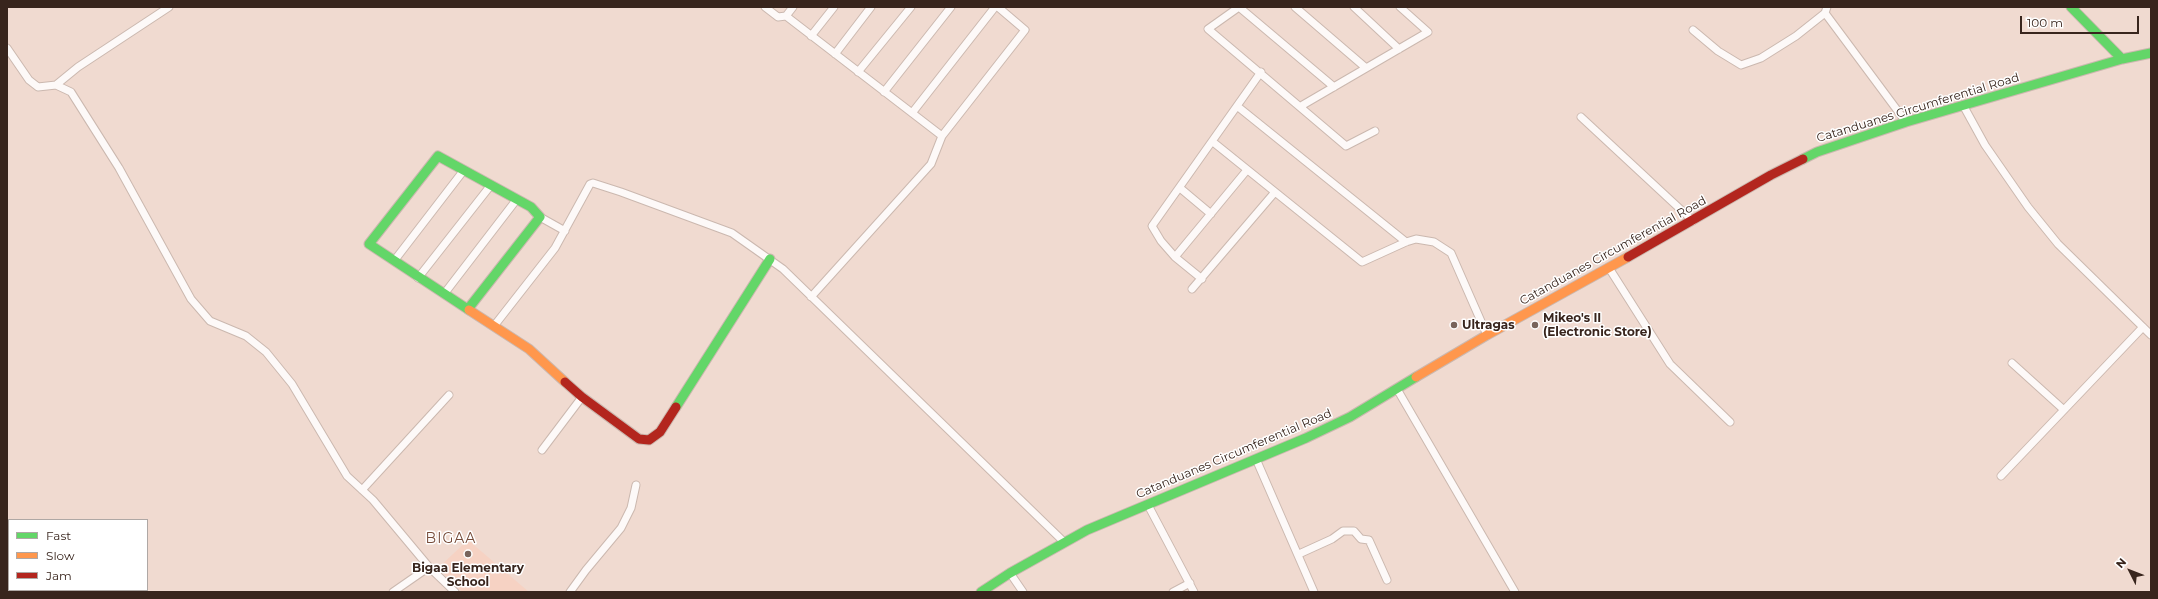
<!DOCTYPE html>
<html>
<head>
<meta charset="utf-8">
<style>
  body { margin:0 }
  #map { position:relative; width:2158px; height:599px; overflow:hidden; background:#f0dad0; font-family:Montserrat,sans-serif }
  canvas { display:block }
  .frame { position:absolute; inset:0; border:8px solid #38251d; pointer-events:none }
  .legend { position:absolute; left:8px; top:519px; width:140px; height:72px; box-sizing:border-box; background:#fff; border:1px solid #afa8a5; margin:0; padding:5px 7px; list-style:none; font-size:12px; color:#38251d }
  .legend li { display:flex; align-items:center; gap:8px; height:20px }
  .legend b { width:20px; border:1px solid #afa8a5 }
  .north { position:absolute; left:2110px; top:551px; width:40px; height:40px; -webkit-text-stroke:3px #fff; paint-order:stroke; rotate:312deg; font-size:11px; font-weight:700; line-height:16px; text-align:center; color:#38251d }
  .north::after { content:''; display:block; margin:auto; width:14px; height:18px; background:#38251d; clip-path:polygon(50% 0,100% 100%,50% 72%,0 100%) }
  .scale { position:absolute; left:2020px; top:16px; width:119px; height:18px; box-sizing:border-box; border:2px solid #38251d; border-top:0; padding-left:5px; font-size:12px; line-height:14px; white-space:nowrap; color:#38251d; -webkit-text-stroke:3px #fff; paint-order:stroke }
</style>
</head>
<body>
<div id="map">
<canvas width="2158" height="599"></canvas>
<div class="frame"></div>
<ul class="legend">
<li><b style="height:5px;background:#63d668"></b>Fast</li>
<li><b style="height:5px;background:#ff974d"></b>Slow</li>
<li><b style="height:5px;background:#b3261e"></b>Jam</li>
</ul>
<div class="north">N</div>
<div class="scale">100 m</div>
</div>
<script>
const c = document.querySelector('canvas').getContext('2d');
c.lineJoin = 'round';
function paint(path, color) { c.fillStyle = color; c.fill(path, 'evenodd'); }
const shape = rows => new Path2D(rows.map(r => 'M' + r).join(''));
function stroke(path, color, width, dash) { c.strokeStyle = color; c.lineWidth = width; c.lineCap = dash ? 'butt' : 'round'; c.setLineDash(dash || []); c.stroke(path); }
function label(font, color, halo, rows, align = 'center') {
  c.font = font + ' Montserrat,sans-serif'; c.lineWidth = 3; c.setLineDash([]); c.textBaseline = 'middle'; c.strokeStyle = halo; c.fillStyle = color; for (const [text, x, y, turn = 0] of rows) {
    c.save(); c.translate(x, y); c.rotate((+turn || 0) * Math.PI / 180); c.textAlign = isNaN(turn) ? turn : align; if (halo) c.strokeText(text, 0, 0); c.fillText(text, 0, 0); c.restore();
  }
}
const built = shape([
  [468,540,529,592,462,592,438,568]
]);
const street = shape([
  [765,7,778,17,786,16,942,136],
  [1239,7,1208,29,1346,146,1375,131],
  [1239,7,1334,87],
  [1295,7,1366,68],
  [1354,7,1399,49],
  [1825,13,1906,122],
  [786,16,793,7],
  [1693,30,1718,51,1741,65,1761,58,1796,36,1825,13,1827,7],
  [811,36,834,7],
  [7,48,29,80,38,87,56,85,71,92,119,168,191,299,210,321,246,336,266,352,292,384,347,476,373,500,429,567,455,592],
  [835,54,871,7],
  [858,72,911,7],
  [56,85,78,67,169,7],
  [884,92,951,7],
  [1963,105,1985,145,2028,207,2058,244,2151,335],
  [1237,106,1406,242],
  [1301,106,1428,32,1400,7],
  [912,113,995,7],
  [1581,117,1693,221],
  [1213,142,1362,262,1406,242,1416,239,1434,242,1451,253,1487,335],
  [1180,188,1211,214],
  [540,217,565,231],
  [1175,257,1247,170],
  [394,261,464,170],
  [1609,268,1670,364,1730,422],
  [418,278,491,185],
  [1202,279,1175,257,1161,241,1152,226,1261,72],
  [1192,289,1275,192],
  [444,294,517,199],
  [811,297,931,164,942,136,1025,30,998,7],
  [494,326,555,248,590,184,593,183,621,192,732,233,783,269,1064,542],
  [2012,363,2064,410],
  [1397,389,1515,592],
  [542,450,582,397],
  [1256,459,1314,592],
  [2001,476,2143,327],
  [362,490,449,395],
  [1148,505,1194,592],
  [1299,554,1332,539,1343,531,1354,531,1361,539,1369,540,1387,580],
  [1010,573,1023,592],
  [393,592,429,567],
  [570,592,586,570,621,528,631,508,636,485],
  [1173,592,1190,583]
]);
const fast = shape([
  [2071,7,2122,59],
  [1803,159,1817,152,1906,122,2122,59,2151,53],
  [468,309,540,217,531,207,438,156,369,244,469,310],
  [676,407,770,259],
  [981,592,1010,573,1087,530,1306,438,1350,417,1416,377]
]);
const slow = shape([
  [469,310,529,349,565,382],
  [1416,377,1487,335,1628,257]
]);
const jam = shape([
  [1628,257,1771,175,1803,159],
  [565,382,582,397,639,439,649,440,660,432,676,407]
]);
const markers = [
  [1454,325,4,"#78645c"],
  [1535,325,4,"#78645c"],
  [468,554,4,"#78645c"]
];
const streetNames = [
  ["Catanduanes Circumferential Road",1918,108,-17],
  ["Catanduanes Circumferential Road",1613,251,-29],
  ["Catanduanes Circumferential Road",1234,454,-23]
];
const poiNames = [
  ["Mikeo's II",1543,318],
  ["(Electronic Store)",1543,332],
  ["Ultragas",1462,325],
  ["Bigaa Elementary",468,568,"center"],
  ["School",468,582,"center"]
];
const quarterNames = [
  ["BIGAA",451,539]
];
paint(built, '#f6d2c3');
stroke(street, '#cbb8af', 9);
stroke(fast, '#cbb8af', 11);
stroke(slow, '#cbb8af', 11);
stroke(jam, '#cbb8af', 11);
stroke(street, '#fdf9f8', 7);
stroke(fast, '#63d668', 9);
stroke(slow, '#ff974d', 9);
stroke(jam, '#b3261e', 9);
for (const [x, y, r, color] of markers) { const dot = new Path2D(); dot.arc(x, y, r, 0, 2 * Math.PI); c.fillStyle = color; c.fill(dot); stroke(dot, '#fff', 1.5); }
label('12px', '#38251d', '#fff', streetNames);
label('bold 12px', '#38251d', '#fff', poiNames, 'left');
c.letterSpacing = '1px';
label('14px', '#764b39', '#fff', quarterNames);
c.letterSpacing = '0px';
</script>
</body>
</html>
